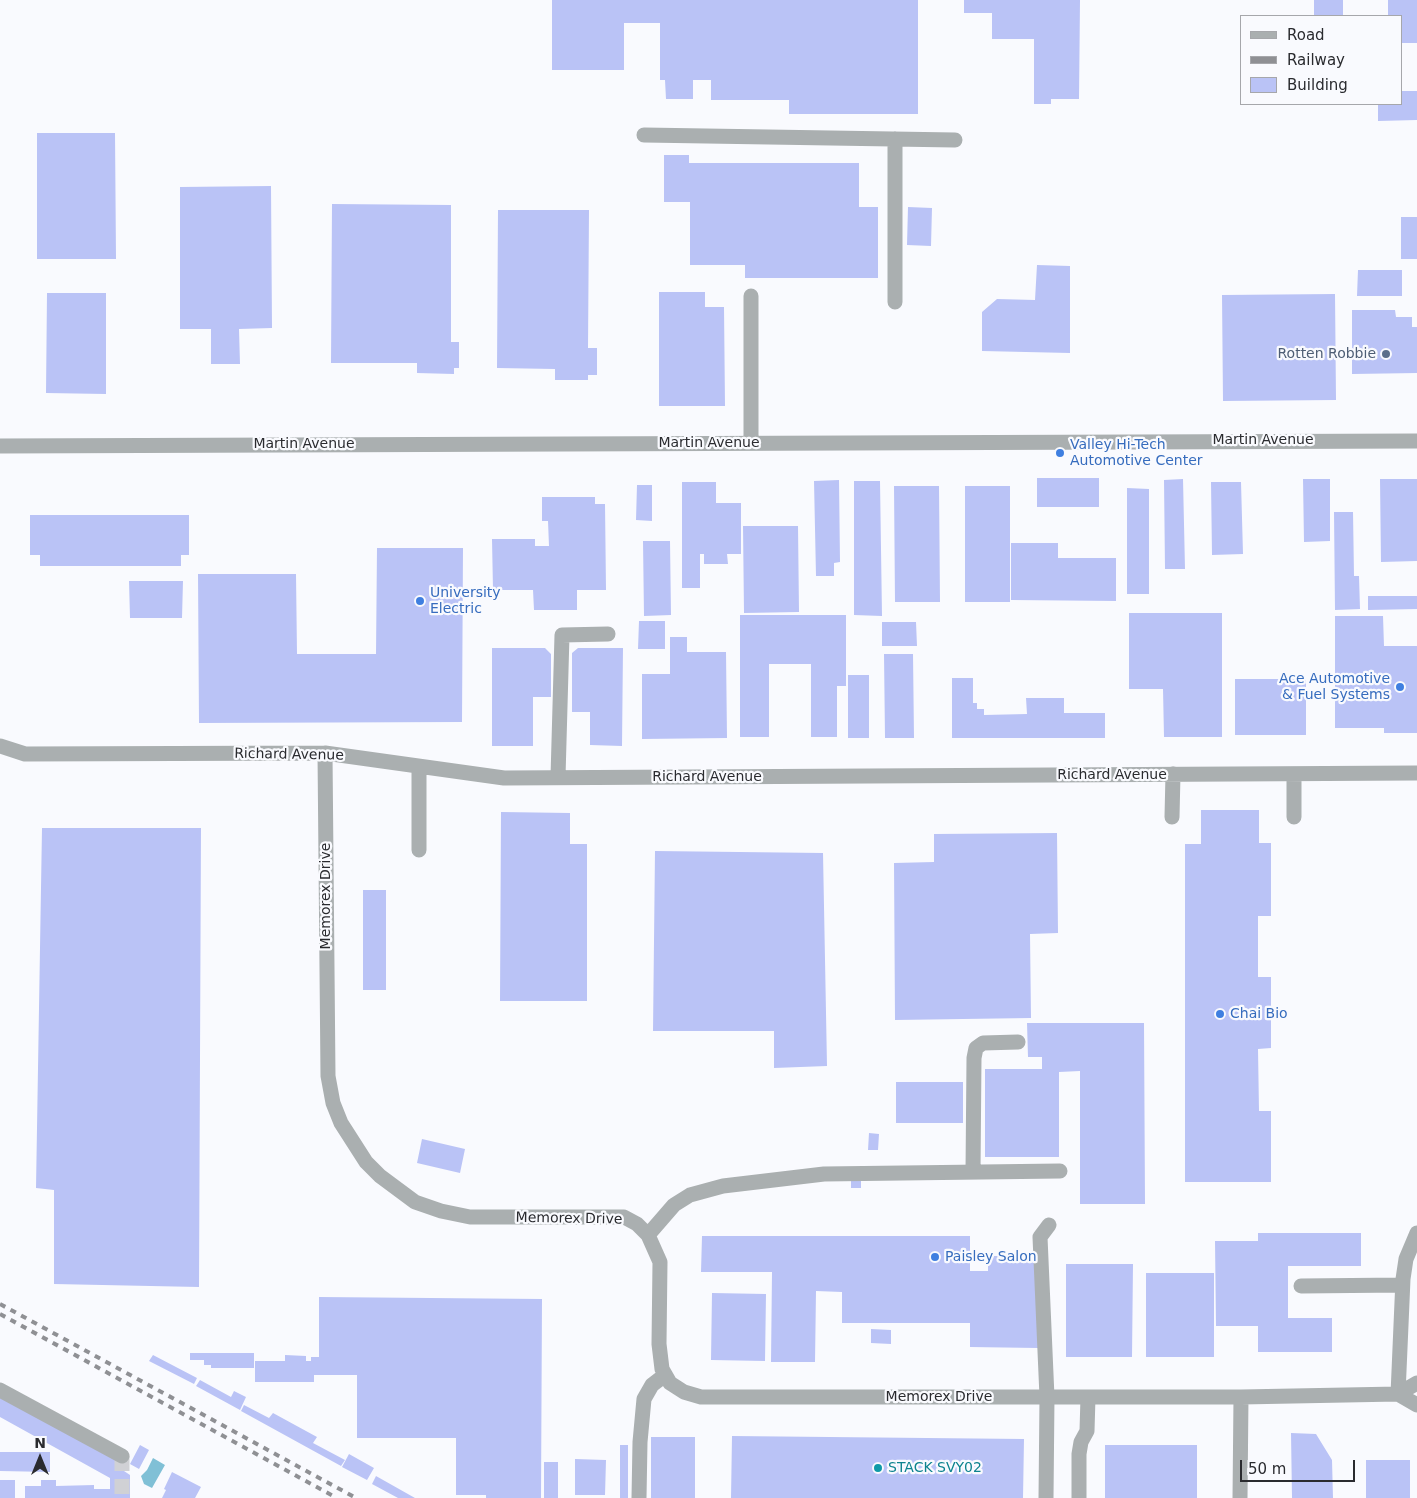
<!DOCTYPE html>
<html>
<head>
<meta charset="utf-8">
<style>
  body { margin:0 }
  #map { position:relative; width:1417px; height:1498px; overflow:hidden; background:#f9fafe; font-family:"DejaVu Sans",sans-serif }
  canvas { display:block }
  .legend { position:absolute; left:1240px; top:15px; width:162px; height:90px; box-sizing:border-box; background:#f9fafe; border:1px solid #a6a7ab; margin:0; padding:6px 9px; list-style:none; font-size:15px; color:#2a2b2f }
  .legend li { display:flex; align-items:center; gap:10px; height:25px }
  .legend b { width:25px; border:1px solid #a6a7ab }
  .north { position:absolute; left:15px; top:1433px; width:50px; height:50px; -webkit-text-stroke:4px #f9fafe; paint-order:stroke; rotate:0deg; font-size:14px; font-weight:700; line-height:20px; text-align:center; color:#2a2b2f }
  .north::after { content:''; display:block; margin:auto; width:18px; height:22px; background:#2a2b2f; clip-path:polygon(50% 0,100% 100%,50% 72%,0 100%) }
  .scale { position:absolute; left:1240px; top:1460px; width:115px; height:22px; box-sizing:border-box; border:2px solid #2a2b2f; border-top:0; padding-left:6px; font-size:15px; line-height:18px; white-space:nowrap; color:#2a2b2f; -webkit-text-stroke:4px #f9fafe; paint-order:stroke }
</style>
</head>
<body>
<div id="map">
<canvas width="1417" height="1498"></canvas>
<ul class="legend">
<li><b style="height:6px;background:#aaafb0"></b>Road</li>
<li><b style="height:6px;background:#8f9094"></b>Railway</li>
<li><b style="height:14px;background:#bac3f6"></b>Building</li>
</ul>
<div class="north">N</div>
<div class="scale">50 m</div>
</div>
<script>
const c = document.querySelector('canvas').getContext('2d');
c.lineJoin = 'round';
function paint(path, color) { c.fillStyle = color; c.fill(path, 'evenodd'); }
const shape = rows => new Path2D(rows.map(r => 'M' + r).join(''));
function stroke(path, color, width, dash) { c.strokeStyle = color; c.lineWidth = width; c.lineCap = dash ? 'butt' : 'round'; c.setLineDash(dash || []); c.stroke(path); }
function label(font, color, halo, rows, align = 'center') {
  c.font = font + ' "DejaVu Sans",sans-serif'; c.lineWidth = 4.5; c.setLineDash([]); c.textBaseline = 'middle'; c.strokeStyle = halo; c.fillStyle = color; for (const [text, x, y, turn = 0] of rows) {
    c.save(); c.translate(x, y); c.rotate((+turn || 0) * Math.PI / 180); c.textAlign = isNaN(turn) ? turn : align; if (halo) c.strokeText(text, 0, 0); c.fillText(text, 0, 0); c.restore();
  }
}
const water = shape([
  [153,1458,165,1465,152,1488,144,1484,141,1476,147,1470]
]);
const building = shape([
  [552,0,918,0,918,114,789,114,789,100,711,100,711,80,693,80,693,99,666,99,665,80,660,80,660,23,624,23,624,70,552,70],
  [964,0,1080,0,1079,99,1051,99,1051,104,1034,104,1034,39,992,39,992,13,964,13],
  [1314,0,1343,0,1343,16,1314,16],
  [1388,0,1417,0,1417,43,1401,43,1401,16,1388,16],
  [1401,91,1417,91,1417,120,1378,121,1378,104,1401,104],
  [37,133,115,133,116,259,37,259],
  [664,155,689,155,689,163,859,163,859,207,878,207,878,278,745,278,745,265,690,265,690,202,664,202],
  [271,186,272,328,239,329,240,364,211,364,211,329,180,329,180,187],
  [332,204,451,205,451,342,459,342,459,368,454,368,454,374,417,373,417,363,331,363],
  [908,207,932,208,931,246,907,245],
  [498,210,589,210,588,348,597,348,597,375,588,375,588,380,555,380,555,369,497,368],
  [1401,217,1417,217,1417,259,1401,259],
  [1037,265,1070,266,1070,353,982,351,982,312,997,299,1035,300],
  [1358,270,1402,270,1402,296,1357,296],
  [659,292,705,292,705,307,724,307,725,406,659,406],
  [47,293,106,293,106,394,46,393],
  [1335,294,1336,400,1223,401,1222,295],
  [1352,310,1395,310,1396,317,1412,317,1412,327,1417,327,1417,373,1352,374],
  [1037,478,1099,478,1099,507,1037,507],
  [1183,479,1185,569,1165,569,1164,480],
  [1303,479,1330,479,1330,541,1304,542],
  [1380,479,1417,479,1417,561,1381,562],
  [839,480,840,562,834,563,834,576,816,576,814,481],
  [854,481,880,481,882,616,854,615],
  [682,482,716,482,716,503,741,503,741,554,727,554,728,564,704,564,704,554,700,554,700,588,682,588],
  [1211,482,1241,482,1243,554,1212,555],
  [637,485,652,485,652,521,636,520],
  [894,486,939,486,940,602,895,602],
  [965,486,1010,486,1010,602,965,602],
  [1127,488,1149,489,1149,594,1127,594],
  [542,497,595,497,595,504,605,504,606,590,577,590,577,610,534,610,533,590,493,590,492,539,535,539,535,546,549,546,548,521,542,521],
  [1334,512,1353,512,1354,576,1359,576,1360,609,1335,610],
  [30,515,189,515,189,555,181,555,181,566,40,566,40,555,30,555],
  [743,526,798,526,799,612,744,613],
  [643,541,670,541,671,615,644,616],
  [1011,543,1058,543,1058,558,1116,558,1116,601,1011,600],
  [377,548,463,548,462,722,199,723,198,574,296,574,297,654,376,654],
  [129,581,183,581,182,618,130,618],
  [1368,596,1417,596,1417,609,1368,610],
  [1129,613,1222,613,1222,737,1164,737,1163,689,1129,689],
  [740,615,846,615,846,686,837,686,837,737,811,737,811,664,769,664,769,737,740,737],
  [1335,616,1383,616,1384,646,1417,646,1417,733,1384,733,1384,728,1335,728],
  [639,621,665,621,665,649,638,649],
  [882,622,916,622,917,646,882,646],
  [670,637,687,637,687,652,726,652,727,738,642,739,642,674,670,674],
  [492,648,545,648,551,654,551,697,533,697,533,746,492,746],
  [578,648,623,648,622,746,590,745,590,712,572,712,572,653],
  [884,654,913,654,914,738,885,738],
  [848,675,869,675,869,738,848,738],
  [952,678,973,678,973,703,977,703,977,709,984,709,984,715,1027,714,1026,698,1064,698,1064,713,1105,713,1105,738,952,738],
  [1235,679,1306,679,1306,735,1235,735],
  [1201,810,1259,810,1259,843,1271,843,1271,916,1258,916,1258,977,1271,977,1271,1048,1258,1049,1259,1111,1271,1111,1271,1182,1185,1182,1185,844,1201,844],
  [501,812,570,813,570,844,587,844,587,1001,500,1001],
  [42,828,201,828,199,1287,54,1284,54,1190,36,1188],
  [1057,833,1058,933,1030,934,1031,1018,895,1020,894,863,934,862,934,834],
  [655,851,823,853,827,1066,774,1068,774,1031,653,1031],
  [363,890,386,890,386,990,363,990],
  [1027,1023,1144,1023,1145,1204,1080,1204,1080,1071,1059,1072,1059,1157,985,1157,985,1069,1042,1069,1042,1057,1028,1057],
  [896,1082,963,1082,963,1123,896,1123],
  [869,1133,879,1134,878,1150,868,1150],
  [422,1139,465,1149,460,1173,417,1163],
  [861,1180,861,1188,851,1188,851,1181],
  [1258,1233,1361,1233,1361,1266,1288,1266,1288,1318,1332,1318,1332,1352,1258,1352,1258,1326,1216,1326,1215,1241,1258,1241],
  [702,1236,970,1236,970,1271,988,1271,988,1256,1038,1256,1038,1348,970,1347,970,1323,842,1323,842,1292,816,1291,815,1362,771,1362,772,1272,701,1272],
  [1066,1264,1133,1264,1132,1357,1066,1357],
  [1146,1273,1214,1273,1214,1357,1146,1357],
  [712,1293,766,1294,765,1361,711,1360],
  [319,1297,542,1299,541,1498,486,1498,486,1495,456,1495,456,1438,357,1438,357,1375,314,1375,314,1382,255,1382,255,1361,285,1361,285,1355,306,1356,306,1361,311,1361,311,1357,319,1357],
  [871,1329,891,1330,891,1344,871,1343],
  [190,1353,254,1353,254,1368,211,1368,211,1365,204,1365,204,1360,190,1360],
  [153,1355,197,1378,194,1384,149,1361],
  [200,1380,231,1397,234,1391,246,1397,240,1410,196,1386],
  [0,1397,120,1462,118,1467,130,1475,130,1498,25,1498,25,1486,41,1486,41,1480,56,1480,56,1486,94,1485,94,1489,110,1489,110,1478,0,1417],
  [244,1405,269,1418,273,1413,317,1437,313,1443,345,1460,341,1466,241,1411],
  [1291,1433,1316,1434,1332,1460,1333,1498,1292,1498],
  [732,1436,1024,1439,1023,1498,731,1498],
  [651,1437,695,1437,695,1498,651,1498],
  [140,1445,149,1450,139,1469,130,1464],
  [620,1445,628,1445,628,1498,620,1498],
  [1105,1445,1197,1445,1197,1498,1105,1498],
  [0,1452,50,1452,50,1472,0,1471],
  [349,1454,374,1468,367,1480,342,1467],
  [575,1459,606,1460,605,1495,575,1495],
  [1366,1460,1410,1460,1410,1498,1366,1498],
  [544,1462,558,1462,558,1498,544,1498],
  [172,1472,201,1487,195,1498,162,1498,166,1490,164,1489],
  [376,1476,415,1498,398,1498,372,1484],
  [0,1480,15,1480,15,1498,0,1498]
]);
const minorTunnel = shape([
  [122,1456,122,1498]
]);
const minor = shape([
  [644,135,955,140],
  [895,139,895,302],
  [751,296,751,443],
  [0,446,1417,441],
  [0,746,25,754,325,753,504,778,1417,773],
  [325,753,328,1076,333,1103,341,1123,366,1162,380,1176,415,1202,441,1211,470,1217,624,1217,637,1224,648,1235,660,1262,659,1344,662,1369,670,1383,684,1392,701,1397,1241,1397,1398,1394,1417,1383],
  [419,766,419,850],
  [558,777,562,635,608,634],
  [1172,817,1173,774],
  [1294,817,1294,774],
  [973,1172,974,1058,976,1048,983,1043,1018,1042],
  [648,1235,674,1205,690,1195,723,1186,824,1174,1060,1171],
  [1301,1286,1402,1285],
  [0,1390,122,1456],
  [1398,1394,1403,1279,1406,1259,1417,1233],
  [1398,1394,1417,1405],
  [639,1498,640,1442,644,1399,652,1385,665,1375],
  [1046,1498,1047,1397,1040,1237,1049,1225],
  [1079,1498,1079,1454,1081,1442,1087,1431,1088,1397],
  [1240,1498,1241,1397]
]);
const rail = shape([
  [0,1304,356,1498],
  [0,1314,337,1498]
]);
const markers = [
  [1386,354,5,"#5c6f8a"],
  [1060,453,5,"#3f7fe0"],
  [420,601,5,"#3f7fe0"],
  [1400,687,5,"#3f7fe0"],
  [1220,1014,5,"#3f7fe0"],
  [935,1257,5,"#3f7fe0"],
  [878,1468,5,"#0f9aa8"]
];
const serviceNames = [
  ["Rotten Robbie",1376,354]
];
const streetNames = [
  ["Martin Avenue",1263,440],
  ["Martin Avenue",709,443],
  ["Martin Avenue",304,444],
  ["Richard Avenue",289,755,1],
  ["Richard Avenue",1112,775],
  ["Richard Avenue",707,777],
  ["Memorex Drive",326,896,-90],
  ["Memorex Drive",569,1219,1],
  ["Memorex Drive",939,1397]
];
const shopNames = [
  ["Valley Hi-Tech",1070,445],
  ["Automotive Center",1070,461],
  ["University",430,593],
  ["Electric",430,609],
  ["Ace Automotive",1390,679,"right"],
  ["& Fuel Systems",1390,695,"right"],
  ["Chai Bio",1230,1014],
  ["Paisley Salon",945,1257]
];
const cultureNames = [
  ["STACK SVY02",888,1468]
];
paint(water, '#80c0d6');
paint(building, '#bac3f6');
stroke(minorTunnel, '#d0d1d5', 15, [15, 8]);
stroke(minor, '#aaafb0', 15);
stroke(rail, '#8f9094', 4, [6, 6]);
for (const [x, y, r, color] of markers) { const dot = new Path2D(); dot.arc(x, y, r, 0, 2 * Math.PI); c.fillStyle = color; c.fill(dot); stroke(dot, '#f9fafe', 2); }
label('14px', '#4e5e75', '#f9fafe', serviceNames, 'right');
label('14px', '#2a2b2f', '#f9fafe', streetNames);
label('14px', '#366cbe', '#f9fafe', shopNames, 'left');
label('14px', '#0d838f', '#f9fafe', cultureNames, 'left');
</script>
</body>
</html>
